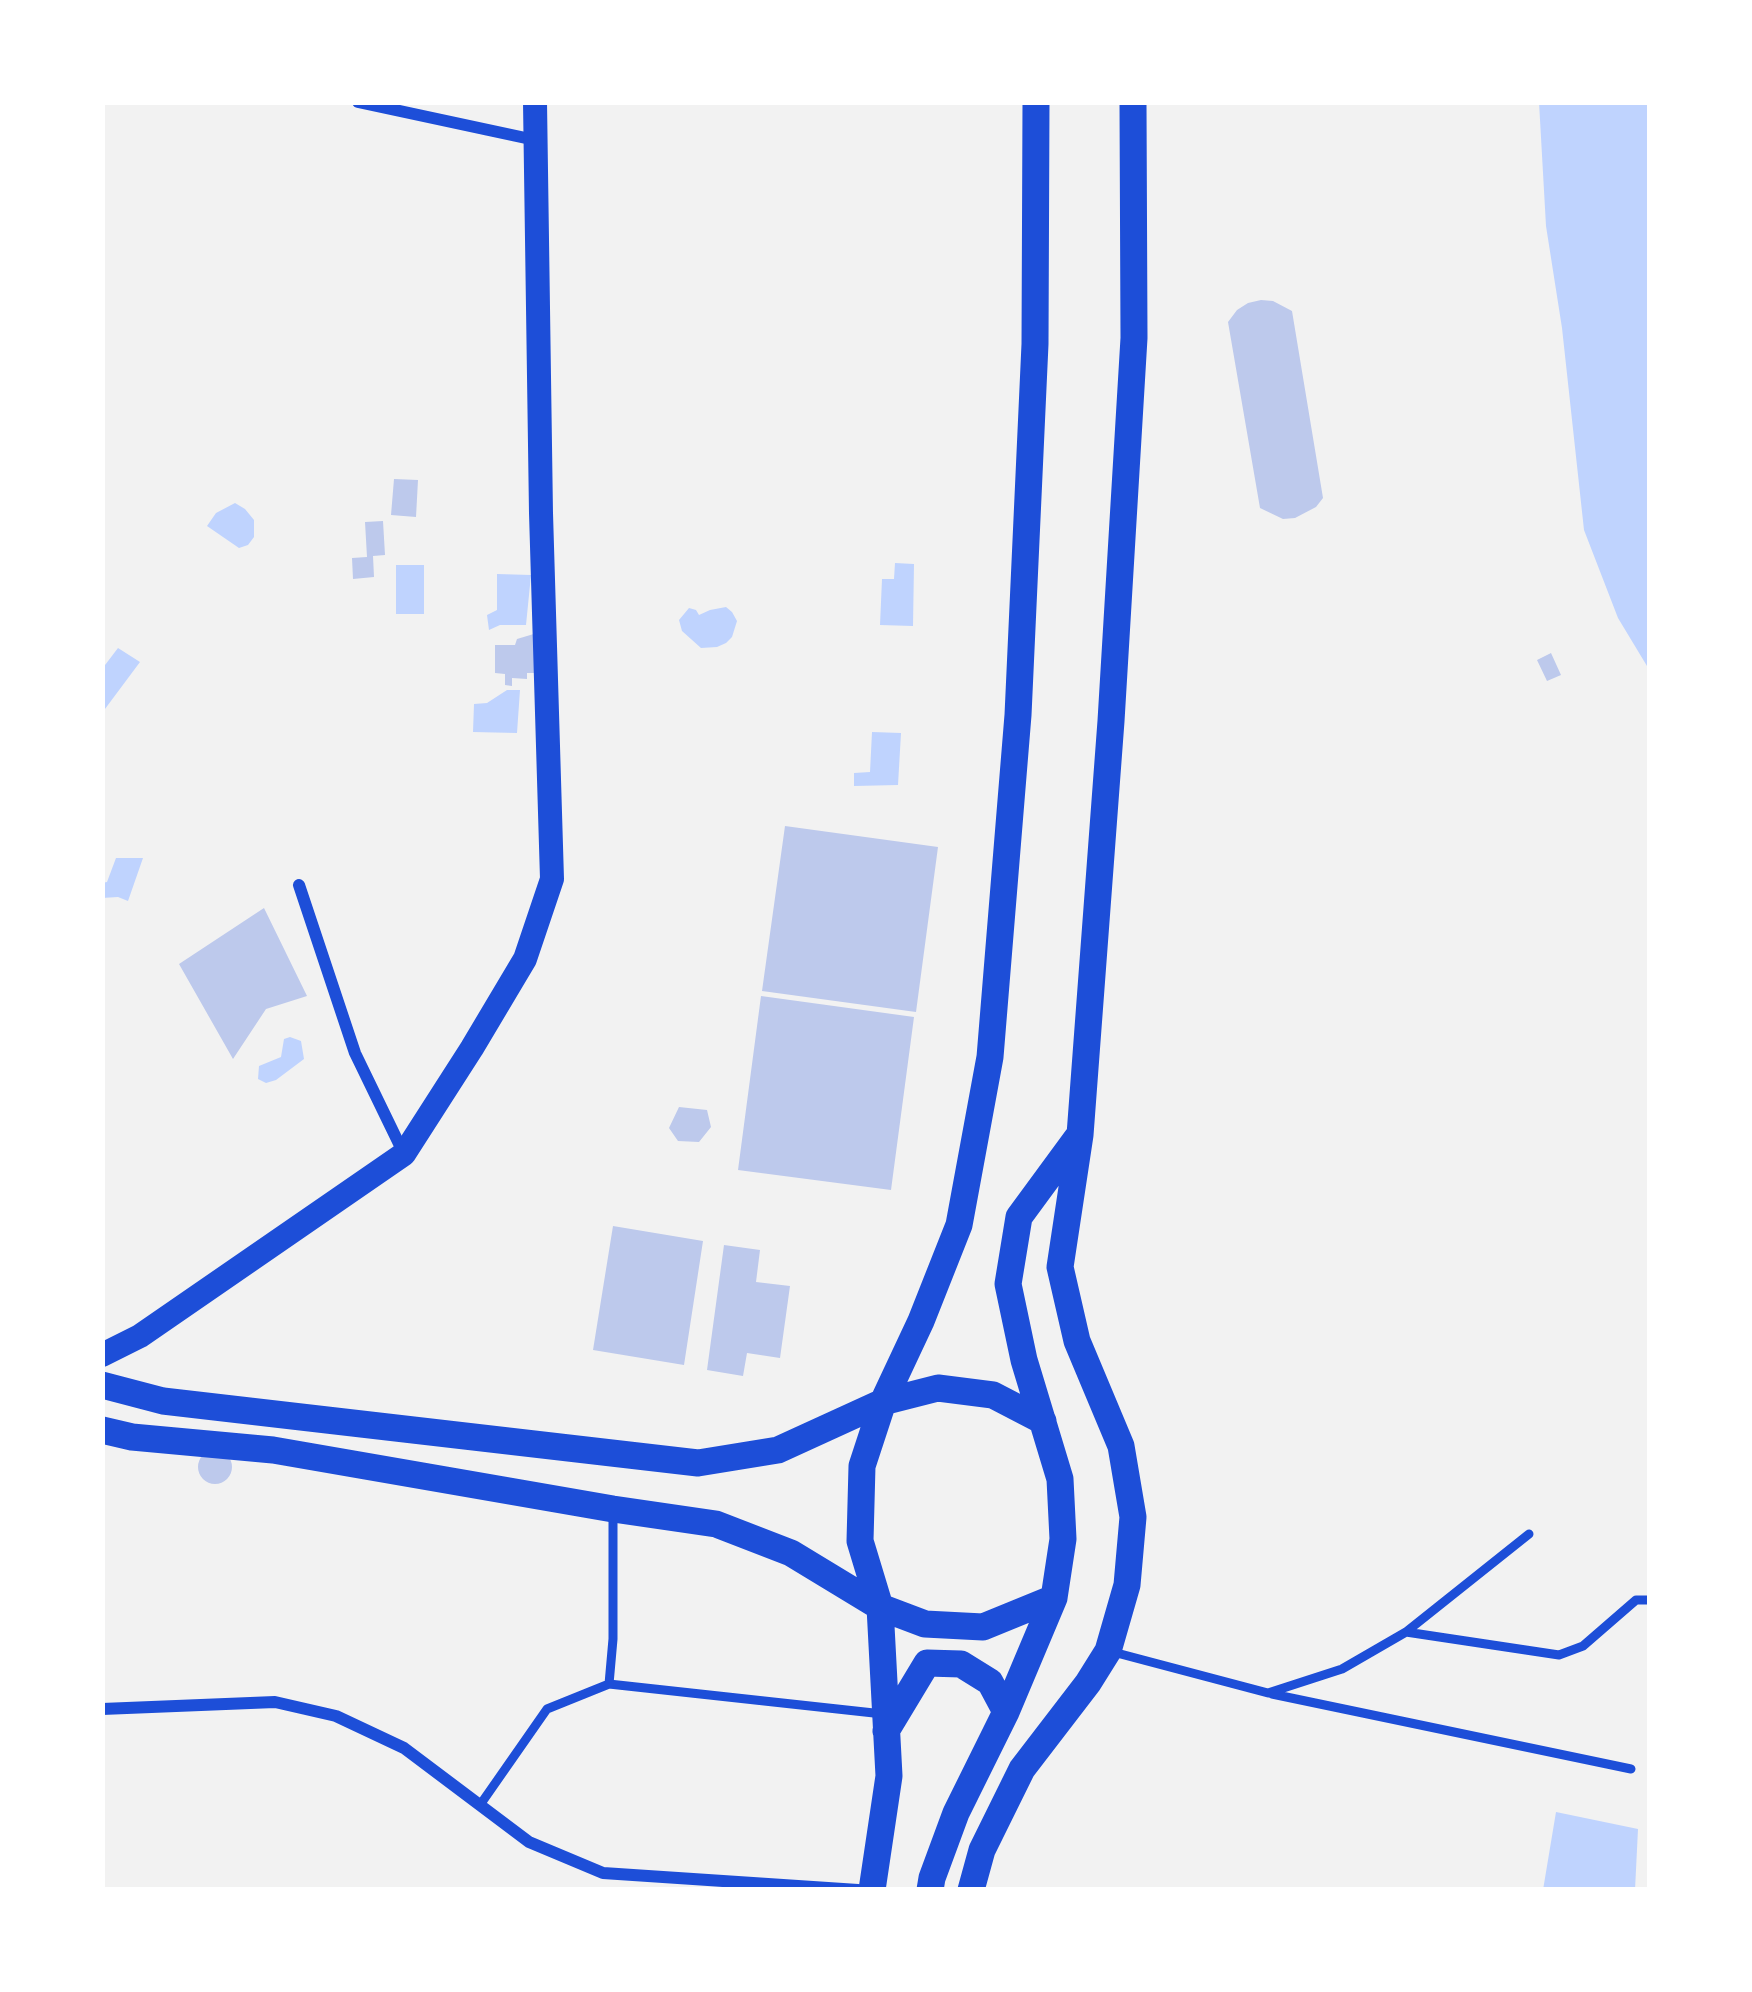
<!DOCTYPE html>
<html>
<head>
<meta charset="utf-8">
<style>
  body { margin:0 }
  #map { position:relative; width:1752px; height:1992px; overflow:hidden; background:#f2f2f2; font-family:Commissioner,sans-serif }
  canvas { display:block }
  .frame { position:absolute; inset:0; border:105px solid #fff; pointer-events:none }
</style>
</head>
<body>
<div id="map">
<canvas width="1752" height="1992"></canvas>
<div class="frame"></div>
</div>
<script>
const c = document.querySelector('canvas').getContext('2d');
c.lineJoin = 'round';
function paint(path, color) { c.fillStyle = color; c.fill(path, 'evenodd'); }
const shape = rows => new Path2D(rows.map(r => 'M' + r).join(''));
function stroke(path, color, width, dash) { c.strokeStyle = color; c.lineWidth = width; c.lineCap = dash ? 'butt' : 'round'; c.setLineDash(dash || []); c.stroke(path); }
const water = shape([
  [1539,102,1650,102,1650,671,1618,618,1584,530,1562,328,1546,226],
  [235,503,245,509,254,520,254,537,248,545,239,548,207,526,216,513],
  [895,563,914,564,913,626,880,625,882,579,894,579],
  [396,565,424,565,424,614,396,614],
  [497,574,531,575,526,625,500,625,489,630,487,615,497,610],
  [726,607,732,612,737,621,732,637,726,643,717,647,701,648,682,631,679,620,689,608,696,610,699,615,710,610],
  [118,648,140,662,102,713,102,669],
  [507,690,520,690,517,733,473,732,474,704,487,703],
  [872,732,901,733,898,785,854,786,854,773,870,772],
  [116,858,143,858,128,901,118,897,102,898,102,883,107,882],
  [290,1037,301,1041,304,1059,276,1080,266,1083,258,1079,259,1066,281,1057,284,1039],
  [1556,1812,1638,1829,1635,1890,1543,1890]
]);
const building = shape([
  [1261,300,1273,301,1292,311,1323,498,1316,507,1295,518,1283,519,1260,508,1228,322,1237,310,1248,303],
  [394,479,418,480,416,517,391,515],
  [383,521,385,555,373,556,374,577,353,579,352,558,367,557,365,522],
  [537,633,536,673,527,673,527,679,512,678,512,686,505,685,505,674,495,673,495,645,515,645,517,639],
  [1551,653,1561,675,1547,681,1537,660],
  [785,826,938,847,916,1012,762,991],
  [264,908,307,996,266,1009,233,1059,179,964],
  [761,996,914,1017,891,1190,738,1170],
  [679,1107,707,1110,711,1127,699,1142,678,1141,669,1128],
  [613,1226,703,1241,684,1365,593,1350],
  [724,1245,760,1250,756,1282,790,1286,780,1358,747,1353,743,1376,707,1370],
  '198 1467a17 17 0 1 1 34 0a17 17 0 1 1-34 0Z'
]);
const service = shape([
  [613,1514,613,1639,609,1684,883,1714],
  [1406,1632,1529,1534],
  [1113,1652,1268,1693,1342,1669,1406,1632,1559,1655,1583,1646,1636,1600,1650,1600],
  [1272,1694,1631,1769],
  [480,1805,547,1709,609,1684]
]);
const minor = shape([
  [358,102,535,140],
  [299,885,355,1053,403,1152],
  [102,1709,275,1702,336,1716,404,1748,529,1842,603,1873,858,1890]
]);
const secondary = shape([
  [102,1355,140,1336,404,1154,472,1048,525,959,552,879,541,513,535,102]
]);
const primary = shape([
  [102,1385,163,1401,698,1463,778,1450,883,1402,938,1388,993,1395,1043,1421],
  [102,1430,132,1437,273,1450,613,1509,716,1524,791,1553,880,1607,925,1624,983,1627,1054,1598],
  [886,1731,927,1663,961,1664,990,1682,1006,1712],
  [872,1890,889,1776,880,1607,860,1541,862,1466,883,1402,921,1321,959,1225,990,1057,1018,715,1035,344,1036,102],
  [930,1890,932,1878,956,1813,1006,1712,1054,1598,1063,1539,1060,1479,1024,1360,1008,1284,1019,1217,1077,1138],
  [971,1890,982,1850,1022,1769,1088,1683,1108,1651,1127,1585,1133,1517,1121,1446,1077,1341,1060,1267,1080,1135,1111,721,1134,338,1133,102]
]);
paint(water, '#bfd3fe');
paint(building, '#bdc9ec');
stroke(service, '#1d4ed8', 9);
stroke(minor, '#1d4ed8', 12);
stroke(secondary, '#1d4ed8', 24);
stroke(primary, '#1d4ed8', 27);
</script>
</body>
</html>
